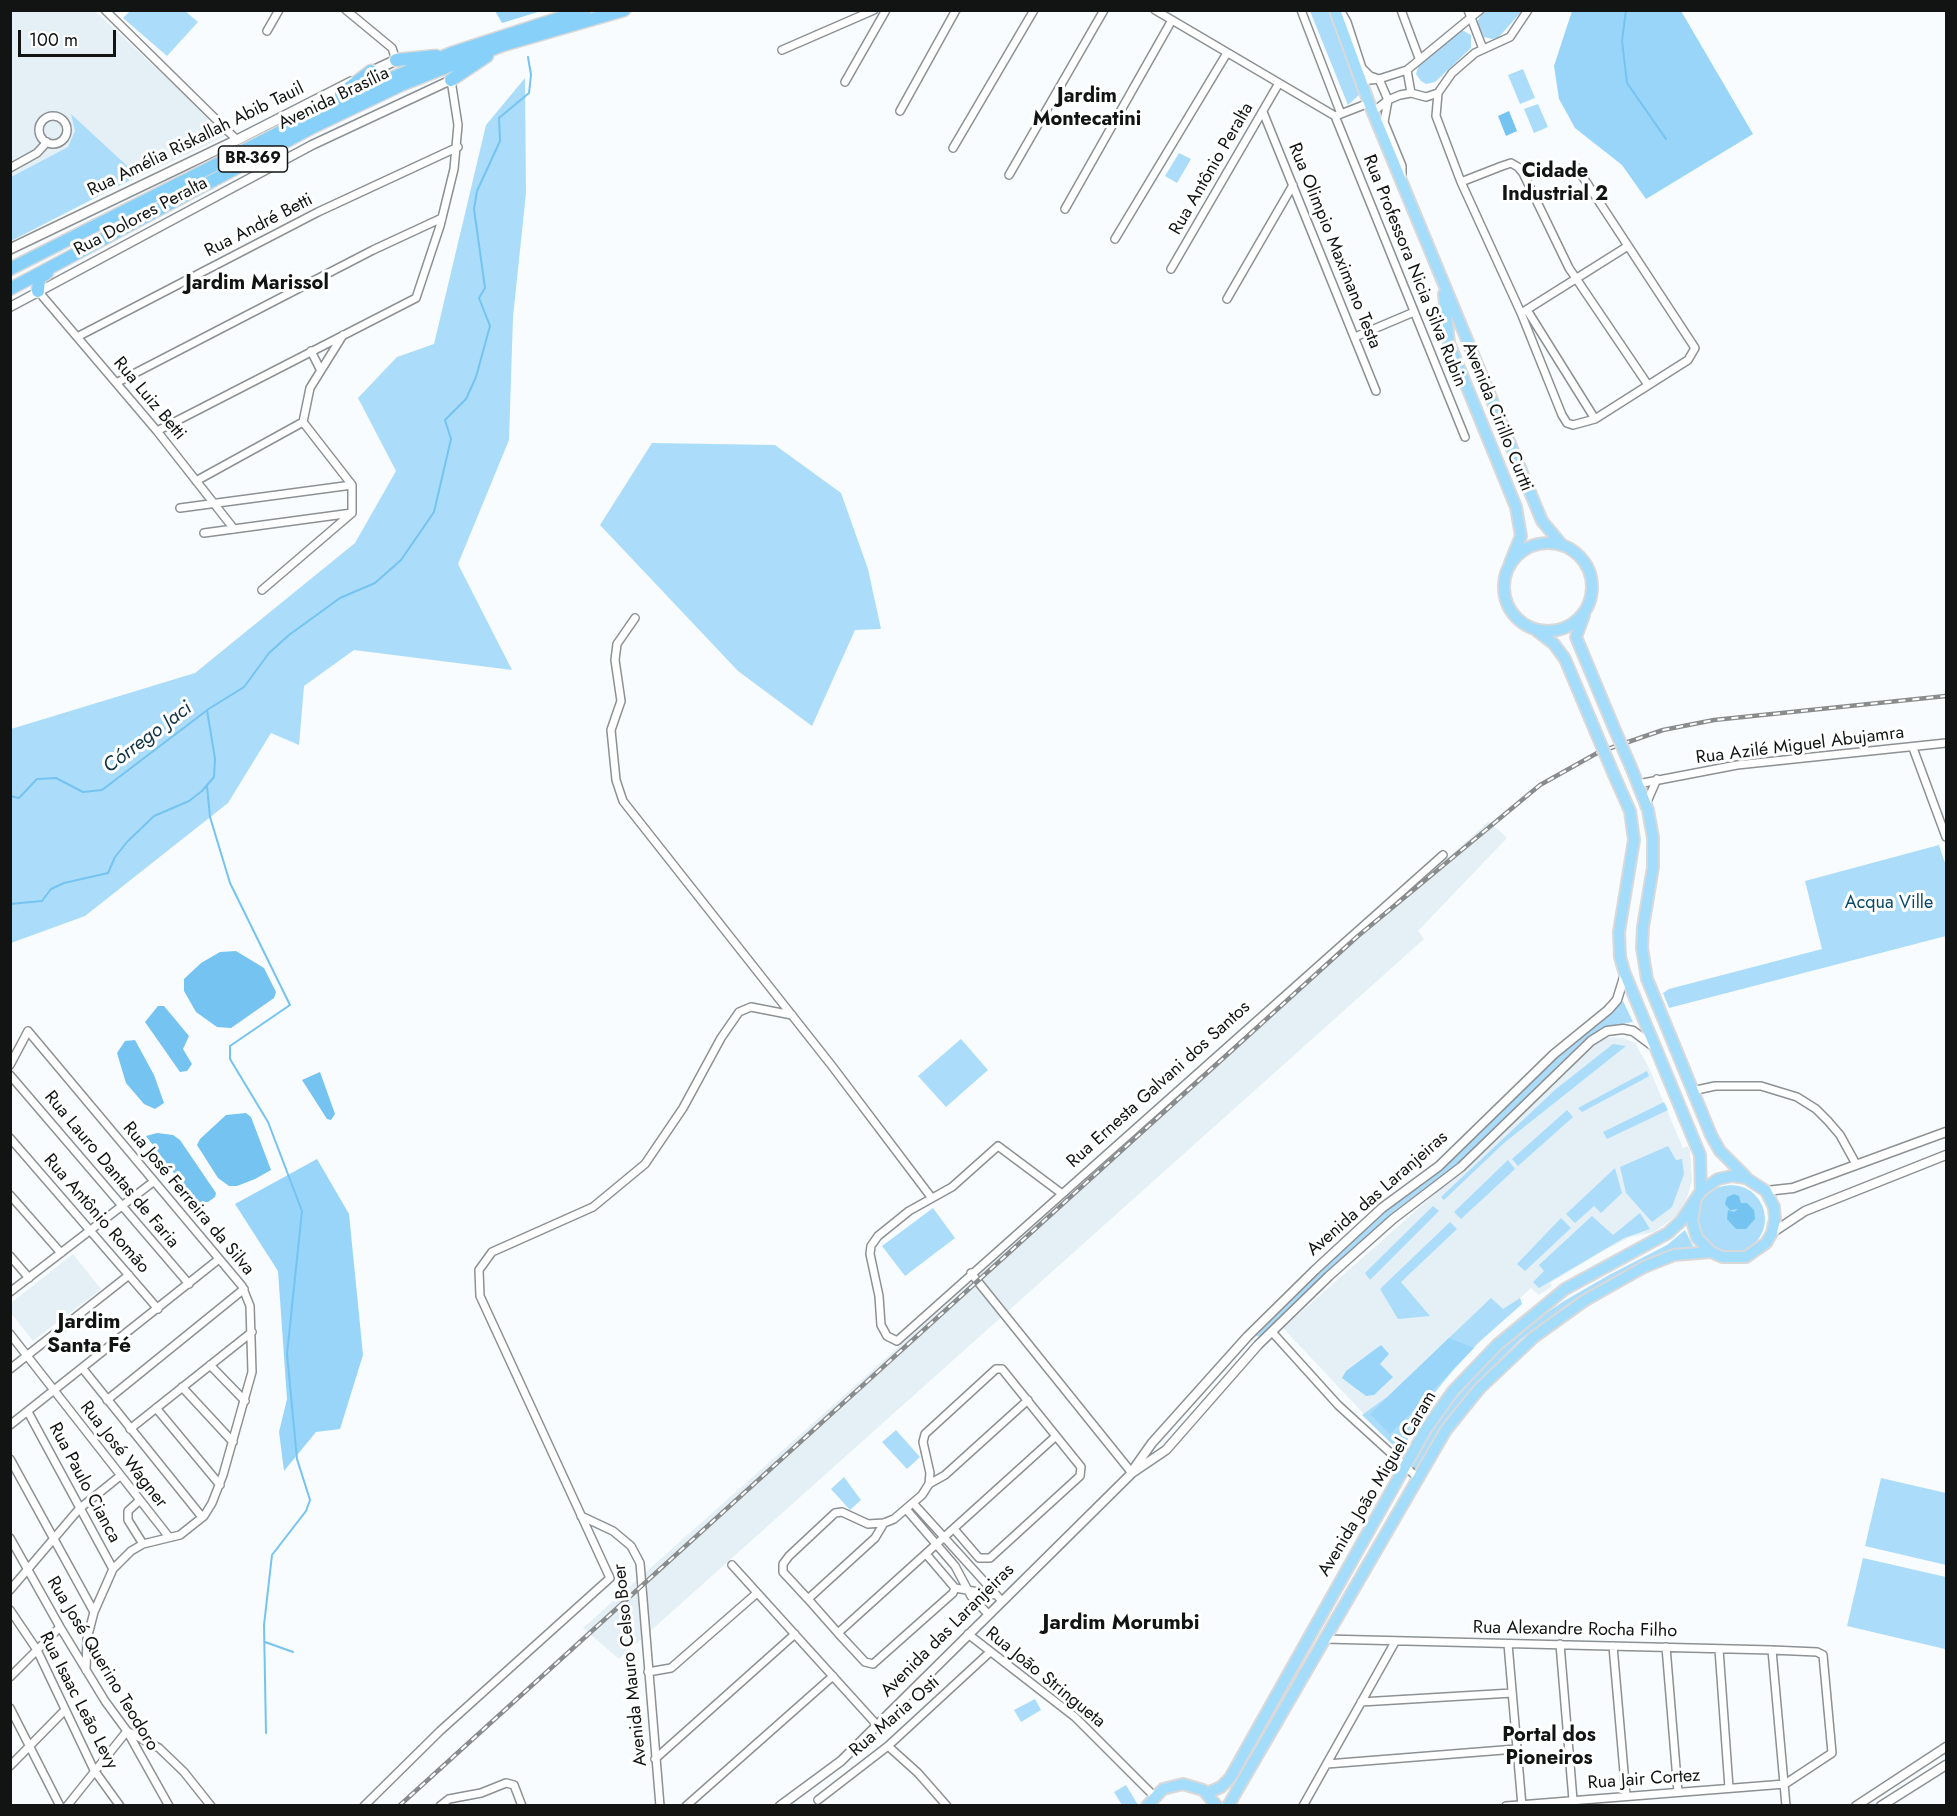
<!DOCTYPE html>
<html>
<head>
<meta charset="utf-8">
<style>
  body { margin:0 }
  #map { position:relative; width:1957px; height:1816px; overflow:hidden; background:#f8fcff; font-family:Jost,sans-serif }
  canvas { display:block }
  .frame { position:absolute; inset:0; border:12px solid #121414; pointer-events:none }
  .scale { position:absolute; left:18px; top:30px; width:98px; height:27px; box-sizing:border-box; border:3px solid #121414; border-top:0; padding-left:8px; font-size:18px; line-height:21px; white-space:nowrap; color:#121414; -webkit-text-stroke:4px #fff; paint-order:stroke }
</style>
</head>
<body>
<div id="map">
<canvas width="1957" height="1816"></canvas>
<div class="frame"></div>
<div class="scale">100 m</div>
</div>
<script>
const c = document.querySelector('canvas').getContext('2d');
c.lineJoin = 'round';
function paint(path, color) { c.fillStyle = color; c.fill(path, 'evenodd'); }
const shape = rows => new Path2D(rows.map(r => 'M' + r).join(''));
function stroke(path, color, width, dash) { c.strokeStyle = color; c.lineWidth = width; c.lineCap = dash ? 'butt' : 'round'; c.setLineDash(dash || []); c.stroke(path); }
function label(font, color, halo, rows, align = 'center') {
  c.font = font + ' Jost,sans-serif'; c.lineWidth = 6; c.setLineDash([]); c.textBaseline = 'middle'; c.strokeStyle = halo; c.fillStyle = color; for (const [text, x, y, turn = 0] of rows) {
    c.save(); c.translate(x, y); c.rotate((+turn || 0) * Math.PI / 180); c.textAlign = isNaN(turn) ? turn : align; if (halo) c.strokeText(text, 0, 0); c.fillText(text, 0, 0); c.restore();
  }
}
const built = shape([
  [10,11,95,11,228,135,11,237],
  [1489,821,1507,838,1418,931,1424,939,619,1659,583,1628],
  [1604,1037,1623,1038,1635,1043,1649,1068,1683,1148,1688,1146,1690,1152,1692,1180,1687,1198,1676,1216,1654,1232,1630,1237,1601,1252,1550,1283,1552,1286,1539,1295,1531,1288,1520,1298,1522,1304,1478,1343,1430,1397,1414,1420,1418,1423,1406,1442,1400,1445,1392,1444,1283,1328,1445,1185],
  [73,1254,101,1289,33,1341,11,1313,11,1303]
]);
const green = shape([
  [184,10,198,22,167,56,123,18,130,11],
  [1310,11,1334,11,1347,58,1360,94,1348,105],
  [1483,11,1522,11,1498,38,1492,39,1484,37,1477,22],
  [1462,30,1471,35,1471,48,1435,82,1426,84,1421,81,1416,74,1419,65],
  [1523,69,1535,98,1520,104,1508,75],
  [525,78,526,193,513,317,509,440,458,564,512,670,354,650,304,686,299,745,271,733,228,803,85,916,11,943,11,729,195,673,355,543,396,471,358,398,397,357,434,344,486,125],
  [1538,104,1548,127,1534,133,1524,109],
  [71,114,138,176,11,241,11,177,68,147,75,131],
  [1179,153,1191,159,1177,183,1165,176],
  [652,443,775,445,841,493,868,569,881,629,855,630,812,726,738,671,600,525],
  [1939,845,1946,866,1946,936,1669,1008,1663,993,1669,989,1822,949,1805,881],
  [1623,1001,1633,1022,1603,1027,1583,1041,1457,1164,1393,1212,1262,1337,1256,1336,1382,1210,1594,1023],
  [961,1039,988,1070,946,1107,918,1076],
  [1613,1044,1626,1046,1504,1143,1444,1200,1441,1197,1556,1089],
  [1647,1071,1649,1076,1642,1080,1582,1112,1578,1108],
  [1664,1102,1668,1110,1607,1139,1603,1132],
  [1567,1110,1573,1117,1518,1166,1512,1159],
  [1668,1146,1676,1160,1682,1159,1684,1174,1672,1207,1652,1222,1626,1193,1620,1167],
  [1508,1160,1515,1169,1461,1219,1454,1212],
  [1615,1168,1622,1193,1601,1213,1594,1206,1575,1223,1566,1214],
  '1697 1219a34 34 0 1 1 68 0a34 34 0 1 1-68 0Z',
  [1433,1206,1439,1211,1370,1280,1365,1273],
  [933,1208,955,1238,905,1276,882,1246],
  [1640,1213,1650,1229,1624,1238,1539,1288,1533,1282,1544,1271,1539,1265,1592,1216,1613,1235],
  [1561,1218,1571,1228,1525,1271,1517,1264],
  [1450,1222,1457,1229,1401,1282,1430,1316,1398,1319,1380,1289],
  [1685,1230,1694,1248,1649,1260,1605,1283,1567,1305,1521,1339,1470,1390,1445,1421,1415,1470,1411,1468,1418,1451,1446,1409,1499,1351,1533,1322,1564,1301,1609,1275,1667,1245],
  [1491,1298,1503,1309,1520,1298,1522,1304,1478,1343,1453,1370,1421,1410,1414,1420,1418,1423,1406,1442,1400,1445,1392,1444,1362,1415,1387,1397],
  [896,1430,920,1457,907,1469,882,1442],
  [844,1477,861,1500,850,1510,831,1489],
  [1881,1478,1946,1493,1946,1565,1865,1546],
  [1863,1558,1946,1577,1945,1649,1847,1626],
  [1035,1699,1041,1710,1021,1722,1014,1710],
  [1126,1785,1138,1805,1122,1805,1114,1792]
]);
const forest = shape([
  [495,11,541,11,502,23],
  [1572,11,1681,11,1753,134,1646,199,1622,165,1575,128,1559,99,1554,66],
  [317,1159,349,1214,363,1355,340,1429,316,1432,284,1471,279,1432,287,1399,278,1271,235,1204],
  [1449,1338,1474,1348,1390,1434,1370,1414],
  [1381,1345,1389,1354,1380,1364,1393,1377,1374,1395,1366,1396,1342,1378,1346,1371]
]);
const water = shape([
  [1509,111,1517,131,1506,136,1498,116],
  [236,951,264,968,276,992,274,998,231,1028,217,1027,196,1012,184,991,184,979,201,963,220,952],
  [158,1006,164,1006,189,1036,183,1049,192,1064,187,1071,180,1072,145,1022],
  [135,1040,154,1075,164,1103,155,1109,144,1104,126,1083,117,1053,125,1041],
  [320,1072,335,1114,331,1120,327,1119,302,1080],
  [246,1113,251,1117,271,1170,255,1179,237,1186,229,1186,218,1178,197,1145,200,1139,226,1115],
  [157,1133,173,1135,180,1140,216,1193,215,1197,208,1202,199,1202,192,1197,146,1136],
  [1734,1194,1739,1196,1741,1203,1747,1203,1754,1210,1755,1219,1746,1229,1736,1229,1727,1219,1728,1210,1734,1212,1738,1209,1730,1210,1725,1204,1727,1197]
]);
const stream = shape([
  [1626,10,1622,41,1627,83,1666,139],
  [207,786,210,817,230,883,290,1005,230,1046,230,1059,268,1122,302,1211,287,1354,297,1459,310,1500,306,1511,272,1555,264,1625,266,1733],
  [10,796,19,798,37,779,56,778,83,792,102,790,206,711],
  [10,904,42,901,51,889,64,883,108,873,115,857,127,842,154,816,189,801,202,791,214,777,215,759,207,710,244,687,269,653,289,635,340,598,375,583,401,560,434,512,451,439,445,420,466,399,476,377,490,326,479,298,485,288,474,209,477,191,500,141,499,118,529,93,531,75,528,57],
  [265,1642,293,1652]
]);
const minor = shape([
  [105,10,237,140],
  [346,10,392,48,396,60],
  [1155,10,1335,116],
  [1301,10,1341,114],
  [1340,10,1347,22,1362,68,1370,76,1379,79,1388,100,1384,122,1402,166,1402,179],
  [1401,10,1419,58],
  [1468,10,1483,49],
  [1528,10,1510,37,1475,53,1452,73,1438,93,1436,116,1461,182,1521,313,1562,415,1567,423,1573,425,1595,419,1688,360,1695,348,1577,168],
  [267,31,279,10],
  [782,50,874,10],
  [1407,70,1411,93],
  [1361,81,1379,79,1407,70,1480,10],
  [845,82,886,10],
  [900,111,956,10],
  [1263,112,1376,391],
  [1373,112,1388,100,1400,95,1411,93,1426,97,1438,93],
  [1338,115,1369,103],
  '39 130a14 14 0 1 1 28 0a14 14 0 1 1-28 0Z',
  [1335,116,1465,437],
  [953,148,1034,10],
  [10,168,37,153,47,142],
  [1009,175,1104,10],
  [1461,182,1502,166,1511,163,1518,167,1523,173,1569,268,1648,385],
  [1065,209,1172,20],
  [1115,239,1227,53],
  [1171,269,1279,83],
  [38,291,157,431,234,529],
  [1227,299,1293,185],
  [1527,310,1595,419],
  [1523,312,1628,246],
  [77,337,318,212,458,147],
  [1355,337,1414,312],
  [311,351,320,369],
  [116,383,373,250,442,218],
  [157,431,416,298,440,226,454,169,458,125,451,80],
  [196,481,303,422],
  [180,508,352,485],
  [204,533,352,513],
  [262,590,352,513,352,485,303,422,310,388,343,335],
  [635,618,617,644,615,660,621,701,611,730,616,780,623,801,832,1066,931,1197],
  [1913,748,1946,837],
  [1638,784,1737,765,1946,743],
  [1646,804,1657,779],
  [10,1065,28,1031,242,1286,250,1306,252,1372,223,1475,212,1503,204,1516,180,1535,143,1544,131,1551,113,1569,94,1612,87,1639,86,1670],
  [10,1075,189,1284],
  [1692,1091,1715,1086,1761,1086,1797,1097,1816,1109,1828,1121,1840,1135,1856,1164],
  [10,1138,158,1309],
  [1061,1193,998,1146,952,1187,909,1211,878,1236,871,1246,870,1254,879,1296,881,1325,887,1336,897,1341,1443,855],
  [10,1195,61,1253],
  [10,1256,29,1278],
  [971,1273,1132,1473],
  [10,1292,153,1182],
  [1272,1332,1338,1405,1418,1478],
  [10,1334,169,1537],
  [210,1365,245,1401],
  [10,1369,129,1275],
  [83,1369,202,1517],
  [182,1387,233,1442],
  [107,1400,244,1289],
  [156,1408,220,1485],
  [28,1412,113,1569],
  [10,1425,219,1259],
  [130,1429,252,1332],
  [10,1459,94,1612],
  [929,1484,945,1475,1028,1400],
  [140,1500,128,1511,128,1520,143,1544],
  [913,1503,1001,1600],
  [906,1509,955,1566,971,1596,988,1614],
  [581,1516,613,1531,631,1546,640,1563,660,1806],
  [954,1529,979,1558,990,1558,1080,1476,1081,1467,1056,1436],
  [10,1538,60,1627,105,1701,127,1731,169,1806],
  [732,1565,877,1725],
  [955,1588,996,1595],
  [10,1590,79,1509,120,1476],
  [808,1599,875,1538,884,1523],
  [10,1610,37,1650,94,1770,120,1806],
  [838,1633,1056,1436,1002,1369,996,1369,925,1434,923,1442,930,1473,929,1484,922,1495,894,1519,884,1523,868,1524,842,1512,835,1513,789,1556,783,1564,783,1572,808,1599,838,1633,865,1662,873,1664,953,1593,955,1588,926,1554],
  [968,1634,1075,1717,1154,1796],
  [1325,1639,1772,1650,1817,1652,1823,1655,1832,1753,1785,1784,1506,1806],
  [1508,1644,1522,1806],
  [1560,1644,1573,1800],
  [1613,1646,1626,1795],
  [1666,1647,1678,1792],
  [1719,1649,1729,1788],
  [1772,1650,1786,1806],
  [648,1672,671,1668,757,1593],
  [10,1677,60,1627],
  [1361,1702,1512,1693],
  [10,1708,60,1806],
  [888,1746,918,1773,947,1806],
  [655,1759,795,1634],
  [1327,1764,1516,1749],
  [10,1766,64,1711],
  [818,1800,888,1746,989,1653],
  [67,1806,127,1731,159,1748,184,1772,211,1806],
  [364,1806,440,1731,610,1578,480,1296,479,1270,492,1252,593,1207,645,1164,683,1108,721,1038,739,1012,751,1007,792,1015],
  [440,1806,449,1799,481,1793,506,1783,514,1785,522,1806],
  [686,1806,833,1676],
  [1303,1806,1395,1642]
]);
const tertiary = shape([
  [10,307,312,145,451,80],
  [1766,1191,1793,1188,1946,1132],
  [1772,1233,1805,1211,1946,1155],
  [1135,1467,1152,1443,1247,1337,1315,1270,1382,1208,1439,1166,1554,1054,1608,1010,1617,1000,1625,974],
  [780,1806,841,1761,1132,1473,1166,1450,1258,1345,1329,1276,1393,1219,1461,1167,1591,1041,1607,1031,1623,1029,1633,1031,1656,1048],
  [1856,1806,1946,1747],
  [1881,1806,1946,1765]
]);
const secondary = shape([
  [366,74,396,60],
  [10,249,237,140,351,82]
]);
const primary = shape([
  [1335,10,1369,103,1542,521,1562,545],
  [1444,294,1449,343,1516,507,1521,536,1510,563],
  '1504 587a44 44 0 1 1 88 0a44 44 0 1 1-88 0Z',
  [1584,615,1576,637,1614,728],
  [1537,631,1554,644,1565,659,1597,735],
  [1631,767,1648,810,1653,838,1653,867,1643,927,1642,948,1647,979,1711,1135,1720,1151,1746,1177],
  [1614,775,1630,811,1634,840,1619,932,1620,957,1625,974,1700,1155,1701,1191],
  [1207,1793,1221,1787,1230,1778,1426,1429,1453,1391,1497,1345,1565,1289,1668,1233,1681,1221,1701,1191,1718,1179,1732,1176,1746,1178,1766,1191,1774,1207,1775,1219,1772,1233,1766,1243,1746,1257,1722,1257,1711,1252,1697,1238,1692,1221,1695,1203],
  [1147,1806,1163,1789,1183,1784,1203,1790,1217,1806],
  [1228,1806,1446,1430,1479,1389,1534,1337,1584,1301,1644,1267,1674,1255,1711,1252]
]);
const trunk = shape([
  [396,60,436,56],
  [451,80,487,56],
  [341,94,371,71],
  [10,269,363,90,452,53,585,10],
  [10,289,315,126,401,85,503,45,624,10],
  [38,291,39,278,47,273]
]);
const rail = shape([
  [399,1806,1358,936,1540,785,1599,752,1663,730,1714,720,1946,696]
]);
const primaryBridge = shape([
  [1614,728,1631,767],
  [1597,735,1614,775]
]);
const shields = [
  [253,159,69]
];
const shieldNames = [
  ["BR-369",253,159]
];
const streetNames = [
  ["Avenida Brasília",334,99,-26],
  ["Rua Amélia Riskallah Abib Tauil",196,140,-26],
  ["Rua Antônio Peralta",1212,169,-60],
  ["Rua Dolores Peralta",141,217,-28],
  ["Rua André Betti",259,226,-27],
  ["Rua Olimpio Maximano Testa",1334,246,68],
  ["Rua Professora Nicia Silva Rubin",1414,271,68],
  ["Rua Luiz Betti",149,399,50],
  ["Avenida Cirillo Curtti",1497,417,68],
  ["Rua Azilé Miguel Abujamra",1800,746,-7],
  ["Rua Ernesta Galvani dos Santos",1159,1085,-42],
  ["Rua Lauro Dantas de Faria",111,1170,50],
  ["Avenida das Laranjeiras",1378,1194,-41],
  ["Rua José Ferreira da Silva",188,1199,50],
  ["Rua Antônio Romão",96,1214,49],
  ["Rua José Wagner",123,1455,52],
  ["Rua Paulo Cianca",84,1483,62],
  ["Avenida João Miguel Caram",1378,1484,-59],
  ["Rua Alexandre Rocha Filho",1575,1630,1],
  ["Avenida das Laranjeiras",948,1631,-45],
  ["Rua José Querino Teodoro",102,1664,59],
  ["Avenida Mauro Celso Boer",631,1665,-96],
  ["Rua João Stringueta",1045,1678,39],
  ["Rua Isaac Leão Levy",78,1701,63],
  ["Rua Maria Osti",895,1717,-41],
  ["Rua Jair Cortez",1644,1780,-4]
];
const parkNames = [
  ["Acqua Ville",1889,904]
];
const neighbourhoodNames = [
  ["Jardim",1087,97],
  ["Montecatini",1087,120],
  ["Cidade",1555,172],
  ["Industrial 2",1555,195],
  ["Jardim Marissol",257,284],
  ["Portal dos",1549,1736],
  ["Pioneiros",1549,1759]
];
const waterNames = [
  ["Córrego Jaci",148,738,-37]
];
const quarterNames = [
  ["Jardim",89,1323],
  ["Santa Fé",89,1347],
  ["Jardim Morumbi",1121,1624]
];
paint(built, '#e4f0f6');
paint(green, '#abddfb');
paint(forest, '#98d5f9');
paint(water, '#75c3f0');
stroke(stream, '#75c3f0', 2);
stroke(minor, '#8d9193', 10);
stroke(tertiary, '#8d9193', 11);
stroke(secondary, '#8d9193', 12);
stroke(primary, '#d9d9d9', 14);
stroke(trunk, '#d9d9d9', 15);
stroke(minor, '#fff', 7);
stroke(tertiary, '#fff', 8);
stroke(secondary, '#fff', 9);
stroke(primary, '#a4dcfb', 10);
stroke(trunk, '#86d0fa', 12);
stroke(rail, '#898c8d', 4.5);
stroke(rail, '#fff', 2, [7]);
stroke(primaryBridge, '#d9d9d9', 14, []);
stroke(primaryBridge, '#a4dcfb', 10);
for (const [x, y, w] of shields) { const box = new Path2D(); box.roundRect(x - w / 2, y - 13, w, 26, 4.5); c.fillStyle = '#fff'; c.fill(box); stroke(box, '#121414', 1.5); }
label('bold 16px', '#121414', null, shieldNames);
label('18px', '#121414', '#fff', streetNames);
label('18px', '#084a68', '#fff', parkNames);
label('bold 20px', '#121414', '#fff', neighbourhoodNames);
label('italic 20px', '#103345', '#fff', waterNames);
label('bold 21px', '#121414', '#fff', quarterNames);
</script>
</body>
</html>
